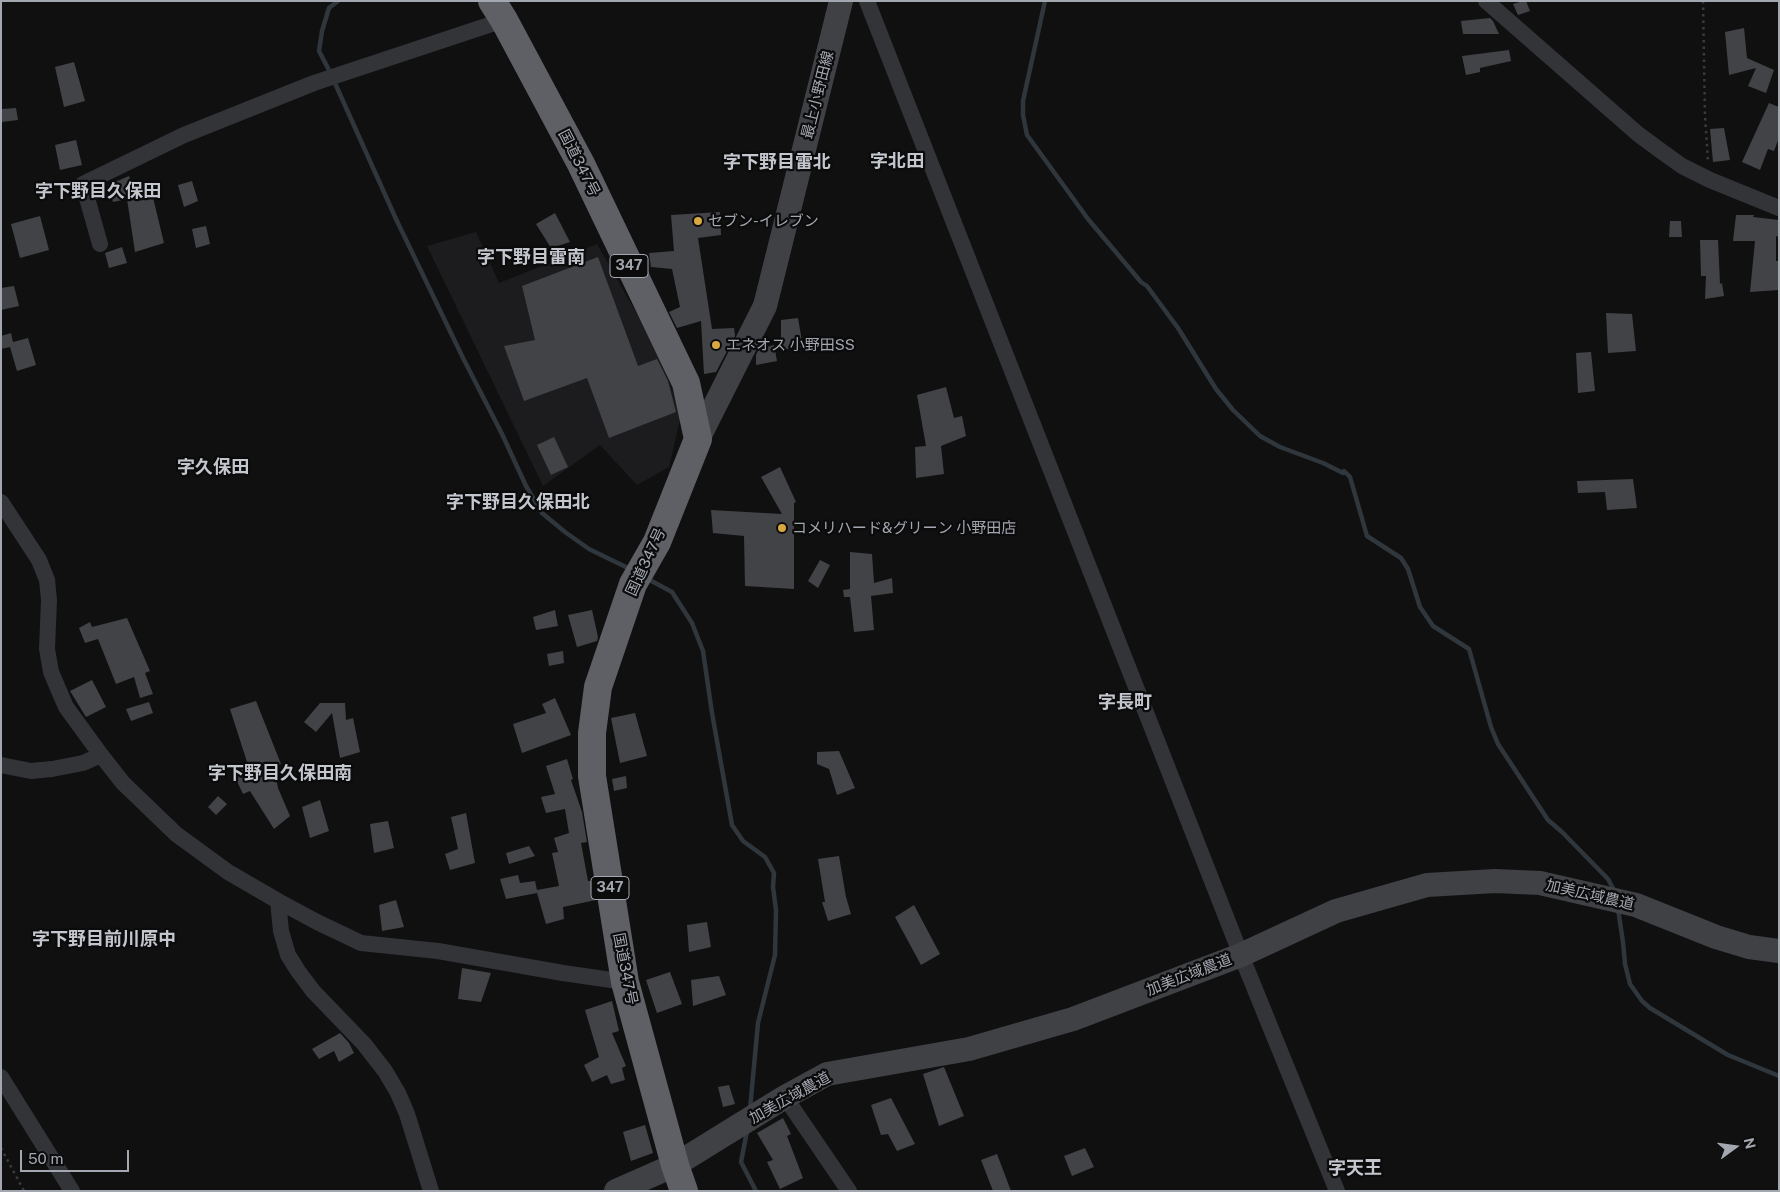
<!DOCTYPE html>
<html>
<head>
<meta charset="utf-8">
<style>
  body { margin:0 }
  #map { position:relative; width:1780px; height:1192px; overflow:hidden; background:#101011; font-family:"Public Sans",sans-serif }
  canvas { display:block }
  .frame { position:absolute; inset:0; border:2px solid #a3a7b0; pointer-events:none }
  .north { position:absolute; left:1710px; top:1122px; width:50px; height:50px; -webkit-text-stroke:4px #0b0b0c; paint-order:stroke; rotate:76deg; font-size:14px; font-weight:700; line-height:20px; text-align:center; color:#a3a7b0 }
  .north::after { content:''; display:block; margin:auto; width:18px; height:22px; background:#a3a7b0; clip-path:polygon(50% 0,100% 100%,50% 72%,0 100%) }
  .scale { position:absolute; left:20px; top:1150px; width:109px; height:22px; box-sizing:border-box; border:2px solid #a3a7b0; border-top:0; padding-left:6px; font-size:15px; line-height:18px; white-space:nowrap; color:#a3a7b0; -webkit-text-stroke:4px #0b0b0c; paint-order:stroke }
</style>
</head>
<body>
<div id="map">
<canvas width="1780" height="1192"></canvas>
<div class="frame"></div>
<div class="north">N</div>
<div class="scale">50 m</div>
</div>
<script>
const c = document.querySelector('canvas').getContext('2d');
c.lineJoin = 'round';
function paint(path, color) { c.fillStyle = color; c.fill(path, 'evenodd'); }
const shape = rows => new Path2D(rows.map(r => 'M' + r).join(''));
function stroke(path, color, width, dash) { c.strokeStyle = color; c.lineWidth = width; c.lineCap = dash ? 'butt' : 'round'; c.setLineDash(dash || []); c.stroke(path); }
function label(font, color, halo, rows, align = 'center') {
  c.font = font + ' "Public Sans","Noto Sans JP",sans-serif'; c.lineWidth = 4.5; c.setLineDash([]); c.textBaseline = 'middle'; c.strokeStyle = halo; c.fillStyle = color; for (const [text, x, y, turn = 0] of rows) {
    c.save(); c.translate(x, y); c.rotate((+turn || 0) * Math.PI / 180); c.textAlign = isNaN(turn) ? turn : align; if (halo) c.strokeText(text, 0, 0); c.fillText(text, 0, 0); c.restore();
  }
}
const built = shape([
  [476,232,499,283,597,244,658,351,681,416,669,467,637,485,600,445,543,486,427,246]
]);
const stream = shape([
  [1045,1,1023,101,1023,115,1027,135,1088,219,1141,282,1147,286,1178,328,1216,389,1233,410,1260,436,1280,447,1323,463,1343,473,1344,471,1350,477,1367,536,1401,558,1408,569,1420,607,1433,626,1469,649,1491,727,1498,744,1548,820,1562,832,1608,879,1615,892],
  [331,74,319,51,322,31,329,8,338,1],
  [334,81,396,219,463,358,502,434,526,486,542,513,565,532,589,549,630,569],
  [646,578,672,592,692,623,703,651,712,713,732,825,743,841,765,857,774,873,773,887,776,910,775,955,758,1023,750,1109],
  [1618,909,1623,942,1625,964,1630,984,1642,1001,1650,1008,1728,1055,1779,1076],
  [747,1131,741,1162,756,1191]
]);
const building = shape([
  [1523,1,1526,1,1530,11,1518,15,1513,4],
  [1490,18,1493,21,1499,34,1463,34,1461,21],
  [1744,28,1747,58,1774,70,1766,93,1748,86,1756,68,1729,75,1725,32],
  [1509,50,1511,61,1480,68,1480,72,1466,75,1462,56],
  [74,62,85,101,64,107,55,67],
  [1769,103,1779,107,1779,138,1774,151,1768,149,1760,170,1742,162],
  [16,108,18,120,2,122,2,109],
  [1724,128,1730,160,1713,162,1710,129],
  [76,140,82,165,60,170,55,145],
  [129,176,132,187,150,185,164,243,135,252,127,199,113,202,108,185],
  [192,181,198,201,184,207,178,185],
  [720,212,721,235,698,238,712,329,734,328,735,336,716,372,704,374,701,321,677,328,669,312,680,307,672,269,651,267,649,253,674,251,671,215],
  [555,213,570,242,551,248,536,224],
  [1736,215,1754,215,1753,217,1779,220,1779,237,1776,236,1776,261,1779,261,1779,290,1750,292,1755,241,1733,241],
  [40,216,49,250,20,258,11,224],
  [1670,221,1681,221,1682,237,1669,237],
  [206,226,210,244,196,248,192,229],
  [1700,240,1718,240,1720,284,1722,283,1724,296,1705,299,1706,276,1701,276],
  [122,247,127,263,109,268,105,253],
  [598,257,638,366,657,359,668,381,676,412,609,438,587,378,524,401,504,346,535,340,522,286],
  [14,286,19,306,1,310,1,288],
  [1606,313,1632,314,1636,351,1608,353],
  [798,318,803,347,781,350,781,320],
  [11,333,13,342,28,338,36,365,17,371,10,347,1,349,1,336],
  [774,345,777,361,756,365,756,355,759,349],
  [1591,352,1595,391,1578,393,1576,353],
  [946,387,954,418,962,416,966,436,941,446,944,474,916,478,915,447,926,446,917,395],
  [554,437,568,467,551,475,537,445],
  [780,467,796,502,794,503,794,589,745,586,744,536,713,533,711,510,782,514,761,477],
  [1633,479,1637,508,1607,510,1605,492,1578,493,1577,481],
  [850,552,872,554,874,583,892,578,893,593,871,596,874,630,854,632,850,597,844,597,843,590,850,589],
  [820,560,830,565,818,588,808,581],
  [555,610,558,626,536,630,533,617],
  [592,610,598,637,597,641,577,647,568,615],
  [127,618,150,671,145,673,153,694,140,698,134,677,116,684,98,639,85,643,79,628,90,622,92,627],
  [563,651,564,663,549,666,547,654],
  [92,680,106,707,86,717,70,691],
  [555,698,571,735,522,753,513,724,546,713,542,704],
  [256,701,281,764,274,768,278,788,290,816,274,829,250,791,243,794,234,775,248,765,230,709],
  [149,702,153,713,131,721,126,709],
  [320,703,345,703,346,720,353,718,360,752,340,758,332,713,316,732,304,722],
  [635,713,647,756,620,763,611,718],
  [839,751,855,788,837,795,829,769,817,764,817,752],
  [567,759,573,779,571,780,582,812,587,842,581,843,588,881,593,881,596,900,563,907,564,919,546,924,537,893,506,899,500,879,518,875,520,883,535,881,537,890,559,886,552,853,558,852,554,838,569,833,565,809,546,813,541,797,555,794,546,766],
  [626,776,627,788,614,791,612,779],
  [218,796,227,804,216,815,208,807],
  [320,800,329,831,310,838,302,807],
  [466,813,475,863,450,870,445,854,458,849,451,817],
  [388,821,394,848,374,853,370,824],
  [529,846,535,856,509,864,506,853],
  [839,856,846,897,851,914,828,921,822,902,825,902,818,859],
  [396,900,404,927,382,931,379,905],
  [914,905,940,954,921,965,895,917],
  [707,922,711,947,689,952,687,925],
  [462,968,491,973,481,1002,458,999],
  [670,972,682,1004,657,1013,646,980],
  [719,976,726,995,693,1006,691,980],
  [612,1001,619,1031,612,1033,626,1066,622,1068,625,1080,611,1084,607,1075,592,1082,584,1065,599,1057,585,1010],
  [340,1033,349,1043,354,1053,339,1062,334,1051,319,1059,312,1049],
  [944,1067,964,1116,939,1126,923,1074],
  [729,1085,735,1104,723,1107,718,1087],
  [891,1098,915,1144,897,1151,888,1134,881,1135,871,1105],
  [783,1118,791,1134,787,1136,803,1178,780,1189,767,1162,773,1160,757,1133],
  [645,1125,653,1153,631,1161,623,1132],
  [1085,1148,1094,1167,1072,1176,1064,1156],
  [997,1154,1011,1191,993,1191,981,1160]
]);
const path = shape([
  [1703,1,1705,116,1708,161],
  [1,1148,24,1191]
]);
const street = shape([
  [867,1,1241,955,1337,1191],
  [1486,1,1638,134,1661,151,1682,166,1710,180,1779,208],
  [100,244,83,184,184,135,314,83,504,20],
  [1,502,39,560,47,580,49,600,47,649,51,672,66,707,101,755,123,783,176,834,228,872,278,901,317,922,361,943,438,951,563,973,625,982],
  [1,765,31,771,52,769,83,763,101,755],
  [278,901,281,931,288,955,298,971,313,991,364,1044,385,1071,398,1093,407,1114,431,1191],
  [1,1077,72,1191],
  [785,1097,849,1191]
]);
const secondary = shape([
  [698,439,765,306,841,1],
  [616,1191,675,1165,785,1097,827,1074,969,1049,1073,1019,1241,955,1336,911,1427,885,1495,881,1540,883,1636,905,1716,937,1749,947,1779,951]
]);
const highway = shape([
  [492,1,504,20,581,164,686,383,698,439,657,542,633,584,598,687,592,733,592,776,625,982,675,1165,684,1191]
]);
const markers = [
  [698,221,5,"#daa840"],
  [716,345,5,"#daa840"],
  [782,528,5,"#daa840"]
];
const shields = [
  [629,266,38],
  [610,888,38]
];
const shieldNames = [
  ["347",629,266],
  ["347",610,888]
];
const streetNames = [
  ["最上小野田線",818,95,-76],
  ["国道347号",579,163,63],
  ["国道347号",646,562,-65],
  ["加美広域農道",1590,895,13],
  ["国道347号",625,969,79],
  ["加美広域農道",1189,975,-21],
  ["加美広域農道",790,1098,-29]
];
const poiNames = [
  ["セブン-イレブン",708,221],
  ["エネオス 小野田SS",726,345],
  ["コメリハード&グリーン 小野田店",792,528]
];
const quarterNames = [
  ["字北田",897,161],
  ["字下野目雷北",777,162],
  ["字下野目久保田",98,191],
  ["字下野目雷南",531,257],
  ["字久保田",213,467],
  ["字下野目久保田北",518,502],
  ["字長町",1125,702],
  ["字下野目久保田南",280,773],
  ["字下野目前川原中",104,939],
  ["字天王",1355,1168]
];
paint(built, '#1c1c1e');
stroke(stream, '#2f363c', 4.5);
paint(building, '#424346');
stroke(path, '#3a3b3e', 2.5, [2.5, 4]);
stroke(street, '#333438', 16);
stroke(secondary, '#404145', 24);
stroke(highway, '#5e6066', 28);
for (const [x, y, r, color] of markers) { const dot = new Path2D(); dot.arc(x, y, r, 0, 2 * Math.PI); c.fillStyle = color; c.fill(dot); stroke(dot, '#0b0b0c', 2); }
for (const [x, y, w] of shields) { const box = new Path2D(); box.roundRect(x - w / 2, y - 11.5, w, 23, 4); c.fillStyle = '#0b0b0c'; c.fill(box); stroke(box, '#a3a7b0', 1); }
label('bold 14px', '#a3a7b0', null, shieldNames);
label('15px', '#a3a7b0', '#0b0b0c', streetNames);
label('15px', '#a3a7b0', '#0b0b0c', poiNames, 'left');
label('bold 18px', '#c3c6cd', '#0b0b0c', quarterNames);
</script>
</body>
</html>
